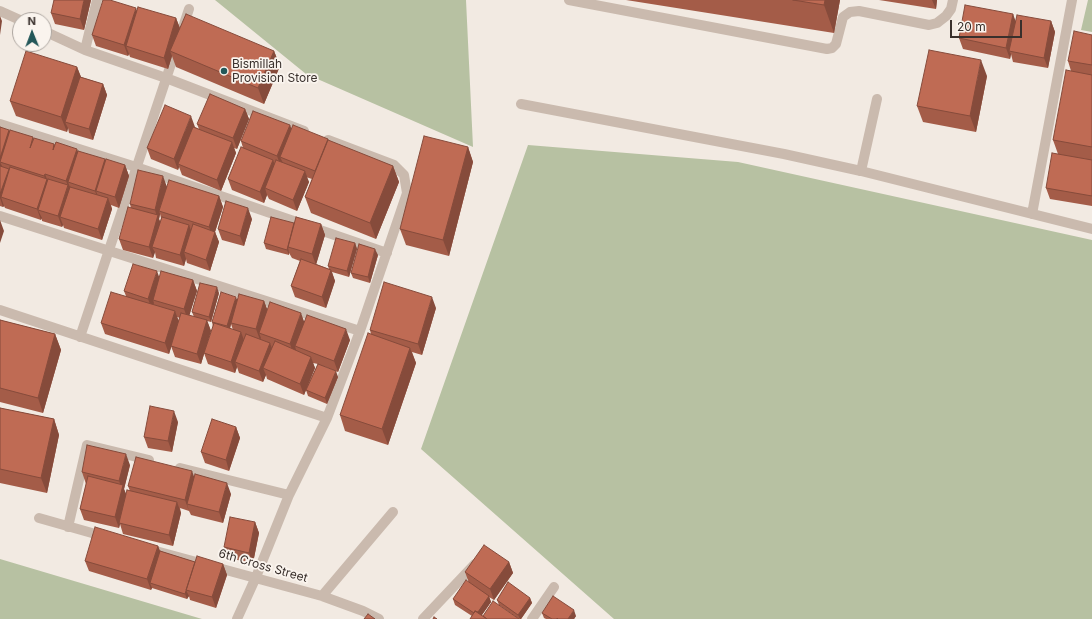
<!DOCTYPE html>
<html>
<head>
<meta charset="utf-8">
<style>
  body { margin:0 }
  #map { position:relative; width:1092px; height:619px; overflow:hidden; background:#f2eae2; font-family:Inter,sans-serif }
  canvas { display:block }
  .north { position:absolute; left:12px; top:12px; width:40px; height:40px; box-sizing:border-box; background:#faf4ee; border:1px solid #ada6a0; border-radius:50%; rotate:359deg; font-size:11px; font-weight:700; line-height:16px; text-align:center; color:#39302c }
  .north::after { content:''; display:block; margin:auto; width:14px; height:18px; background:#235759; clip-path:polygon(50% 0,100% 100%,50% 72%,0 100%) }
  .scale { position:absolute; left:950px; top:20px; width:72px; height:18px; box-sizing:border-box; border:2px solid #39302c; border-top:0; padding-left:5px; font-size:12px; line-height:14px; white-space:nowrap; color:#39302c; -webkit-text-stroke:3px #faf4ee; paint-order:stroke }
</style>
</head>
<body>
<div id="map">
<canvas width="1092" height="619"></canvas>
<div class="north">N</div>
<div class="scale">20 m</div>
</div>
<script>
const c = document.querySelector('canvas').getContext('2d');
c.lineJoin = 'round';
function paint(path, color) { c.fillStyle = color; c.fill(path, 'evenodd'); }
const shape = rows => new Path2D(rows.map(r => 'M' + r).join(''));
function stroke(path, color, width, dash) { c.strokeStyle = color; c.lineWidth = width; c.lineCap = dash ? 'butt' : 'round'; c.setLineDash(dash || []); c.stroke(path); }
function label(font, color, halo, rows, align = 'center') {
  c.font = font + ' Inter,sans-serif'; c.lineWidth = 3.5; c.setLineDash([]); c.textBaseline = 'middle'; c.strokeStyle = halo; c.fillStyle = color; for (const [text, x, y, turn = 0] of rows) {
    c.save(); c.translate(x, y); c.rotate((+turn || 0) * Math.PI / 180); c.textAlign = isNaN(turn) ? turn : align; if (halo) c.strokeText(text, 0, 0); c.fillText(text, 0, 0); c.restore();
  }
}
const green = shape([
  [215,0,466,0,473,147,306,74],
  [1088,0,1092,0,1092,32,1081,30],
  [528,145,738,162,1092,240,1092,619,614,619,421,449],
  [0,559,202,619,0,619]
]);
const service = shape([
  [569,0,827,49,832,48,836,44,843,17,850,12,859,11,929,25,937,23,946,16,951,9,953,0],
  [861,171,877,99]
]);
const minor = shape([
  [0,11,20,20],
  [183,27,189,9],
  [44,31,85,50,166,78,304,131],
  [85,50,97,0],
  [521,104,784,154,861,171,1092,229],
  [0,124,136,167,387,253],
  [1032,214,1072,0],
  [0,216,360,331],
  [0,310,327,418],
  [80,337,177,46],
  [180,468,289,495],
  [39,518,106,537],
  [68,527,87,445,149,460],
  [152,550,322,596,363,611,379,619],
  [322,596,393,512],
  [237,619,256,577,289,495,327,418,360,331,407,193,404,175,394,165,328,140],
  [423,619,475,564],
  [532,619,554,587]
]);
const wall = shape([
  [91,0,84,30,55,24,51,13],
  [626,0,840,0,834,33],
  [879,0,937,0,936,9],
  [137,11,176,18,180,28,274,51,280,66,264,104,176,67,172,56,168,69,130,57,129,54,128,56,96,46,92,35],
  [1013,14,1015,22,1051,21,1055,32,1048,68,1013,62,1011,54,1010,59,963,49,959,38],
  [1092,35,1092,206,1050,199,1046,188,1058,154,1053,140,1071,71,1068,61],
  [77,67,81,77,103,84,107,95,93,140,69,133,68,128,67,132,16,116,10,101],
  [987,76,976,132,923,122,917,106],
  [245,109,249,119,237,149,234,148,236,153,221,191,182,175,179,167,178,170,151,159,147,148,195,127,199,129,197,124],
  [290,125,291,130,393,166,399,182,376,239,311,213,305,197,312,179,306,177,309,182,297,211,269,199,267,195,264,203,232,190,228,179,243,148,241,141],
  [0,127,10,132,33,137,34,139,54,144,55,145,78,152,106,161,125,165,129,176,119,208,111,205,112,209,102,240,64,228,63,225,62,227,42,221,42,218,41,220,5,208,4,206,3,207,0,206],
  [468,147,473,162,449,256,406,245,400,229],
  [167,186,219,196,223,207,215,232,219,242,210,271,187,263,186,259,184,266,156,258,155,252,153,258,123,250,119,239,131,208,130,204],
  [160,214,161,218,160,222,159,219],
  [252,219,244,246,222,240,218,229],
  [294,223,321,224,325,235,316,264,329,269,328,266,355,243,357,249,349,277,332,272,335,281,326,308,295,297,291,286,300,261,292,258,289,253,289,255,266,249,264,243],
  [378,255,370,283,353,278,351,273],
  [159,278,193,280,197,291,189,315,194,317,192,312,219,293,211,322,207,321,211,331,201,364,175,357,171,346,176,331,169,354,105,334,101,323,126,296,124,291],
  [177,317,180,318,179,321],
  [237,299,264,301,267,310,304,321,350,340,338,372,323,366,338,377,327,404,308,396,306,390,318,364,313,363,315,368,304,395,267,379,266,375,263,382,239,373,237,367,235,373,208,364,204,353,213,327,212,322],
  [231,324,233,330,230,329],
  [436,308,422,355,412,352,416,363,388,445,345,431,340,415,371,334,370,330],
  [0,320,55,334,61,350,43,413,0,402],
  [0,408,54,419,59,435,47,493,0,483],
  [178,422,172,452,148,448,144,437],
  [236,427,240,438,229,471,205,463,201,452],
  [130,465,124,489,126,495,130,491,128,486,194,476,231,494,223,523,191,515,189,511,180,508,181,513,173,546,123,534,120,524,119,528,84,520,80,509,86,484,82,472],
  [255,522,259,533,253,563,227,558,224,547],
  [158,546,160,551,195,562,223,564,227,575,216,608,190,600,189,596,187,599,152,588,151,590,89,571,85,561],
  [509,562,513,573,494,600,489,597,491,602,482,615,483,616,519,619,472,616,455,605,453,599,469,583,465,572],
  [530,598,532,603,521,619,519,619,499,605,497,600],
  [542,613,576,616,574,619,546,619,544,618]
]);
const shadedWall = shape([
  [84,0,91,0,84,30,80,19],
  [825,0,840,0,834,33,824,5],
  [932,0,937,0,936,9],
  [136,8,140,19,126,46,129,54,128,56,124,45],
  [1013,14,1017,25,1009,51,1011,54,1010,59,1006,48],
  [0,16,2,21,0,35],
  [176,18,180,29,170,51,172,56,168,69,164,58],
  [1051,21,1055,32,1048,68,1044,58],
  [274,51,280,66,264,104,258,88],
  [981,60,987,76,976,132,970,116],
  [77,67,83,82,65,122,68,128,67,132,61,117],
  [103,84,107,95,93,140,89,129],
  [245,109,249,119,237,149,233,138],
  [191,116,195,127,178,164,179,167,178,170,174,159],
  [290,125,294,136,280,157,283,163,281,167,277,156],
  [9,130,13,141,0,162,4,170,0,169,0,158],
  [232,142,236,153,221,191,217,180],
  [468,147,473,162,449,256,443,240],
  [77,149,81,160,68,182,71,190,60,217,63,225,62,227,58,216,68,186,66,181],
  [105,159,109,170,96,191,99,199,99,202,95,191],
  [273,160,277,170,265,188,267,195,264,203,260,192],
  [125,165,129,176,119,208,115,197],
  [393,166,399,182,376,239,370,223],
  [9,169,13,179,1,197,4,206,3,207,0,198,0,194],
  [305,171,309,182,297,211,293,200],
  [45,174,51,190,38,210,42,218,41,220,37,209,46,181,44,176],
  [163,176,167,187,159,211,160,214,159,219,162,226,152,247,155,252,153,258,149,247,157,217,155,210],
  [219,196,223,207,213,238,209,227],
  [108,198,112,209,102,240,98,229],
  [248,208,252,219,244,246,240,236],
  [0,220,4,231,0,243],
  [294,224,288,247,289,253,289,255,287,250],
  [321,224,325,235,316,265,312,254],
  [189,225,193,236,184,252,186,259,184,266,180,255],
  [215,232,219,242,210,271,206,260],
  [355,243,357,249,349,277,347,271],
  [375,249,378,255,370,283,368,277],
  [331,270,335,281,326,308,322,297],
  [157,271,161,282,153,300,154,303,152,309,148,299],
  [193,280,197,291,188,320,184,309],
  [217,287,219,293,211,322,209,317],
  [236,297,238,302,231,323,231,324,229,332,227,326],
  [432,297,436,308,422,355,418,344],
  [264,301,268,311,259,333,261,338,260,340,256,329],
  [175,311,179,322,169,354,165,343],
  [301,313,305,324,295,346,296,350,294,355,290,344],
  [207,320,211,331,201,364,197,354],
  [346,329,350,340,338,372,334,361],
  [241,332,245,343,235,362,237,367,235,373,231,362],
  [55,334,61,350,43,413,38,398],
  [270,343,274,354,263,368,266,375,263,382,259,371],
  [410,348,416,363,388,445,382,429],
  [311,357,315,368,304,395,300,384],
  [336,371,338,377,327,404,325,398],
  [174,411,178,422,172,452,168,441],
  [54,419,59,435,47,493,41,478],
  [236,427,240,438,229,471,226,460],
  [126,454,130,465,124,489,127,496,119,523,120,524,119,528,115,517,122,488,119,481],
  [192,471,196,482,187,504,189,511,185,500],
  [227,483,231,494,223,523,219,512],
  [177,502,181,513,173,546,169,535],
  [255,522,259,533,253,563,249,553],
  [158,546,162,557,150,583,152,588,151,590,147,579],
  [509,562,513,573,494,600,490,589],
  [223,564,227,575,216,608,212,597],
  [186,590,189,596,187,599,185,594],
  [489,596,491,602,479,619,476,614],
  [530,598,532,603,521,619,520,619,518,615],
  [574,610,576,616,574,619,568,619]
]);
const building = shape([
  [54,0,84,0,80,19,51,13,54,0],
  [103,0,110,0,136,8,124,45,92,35,103,0],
  [793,0,825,0,824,5,793,0],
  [965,5,1013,14,1006,48,959,38,965,5],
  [138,7,176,18,164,58,126,46,138,7],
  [186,14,274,51,258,88,170,51,186,14],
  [1017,15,1051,21,1044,58,1009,51,1017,15],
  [1074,31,1092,35,1092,65,1068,61,1074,31],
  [929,50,981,60,970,116,917,106,929,50],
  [26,51,77,67,61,117,10,101,26,51],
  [1066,70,1092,75,1092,147,1053,140,1066,70],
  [80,77,103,84,89,129,65,122,80,77],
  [210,94,245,109,233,138,197,124,210,94],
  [165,105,191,116,174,159,147,148,165,105],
  [253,111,290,125,277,156,241,141,253,111],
  [293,125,328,139,315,171,280,157,293,125],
  [0,127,9,130,0,158,0,127],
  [193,127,232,142,217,180,178,164,193,127],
  [10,130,33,137,30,148,34,138,54,144,53,150,56,142,77,149,66,181,45,174,44,176,0,162,10,130],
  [424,136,468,147,443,240,400,229,424,136],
  [328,140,393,166,370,223,305,197,328,140],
  [241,147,273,160,260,192,228,179,241,147],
  [78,151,105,159,95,191,68,182,78,151],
  [1052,153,1092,160,1092,196,1046,188,1052,153],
  [106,159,125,165,115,197,96,191,106,159],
  [276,160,305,171,293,200,265,188,276,160],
  [0,166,9,169,0,194,0,166],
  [10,167,47,179,37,209,1,197,10,167],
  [138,170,163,176,155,210,130,204,138,170],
  [48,179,68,185,58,216,38,210,48,179],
  [169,180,219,196,209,227,159,211,169,180],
  [70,187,108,198,98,229,60,217,70,187],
  [226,201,248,208,240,236,218,229,226,201],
  [128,207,158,215,149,247,119,239,128,207],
  [162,217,189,225,180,255,152,247,162,217],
  [271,217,294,223,287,250,264,243,271,217],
  [296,217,321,224,312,254,288,247,296,217],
  [193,224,215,232,206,260,184,252,193,224],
  [336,238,355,243,347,271,328,266,336,238],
  [359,244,375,249,368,277,351,273,359,244],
  [301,259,331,270,322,297,291,286,301,259],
  [133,264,157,271,148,299,124,291,133,264],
  [161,271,193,280,184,309,153,300,161,271],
  [384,282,432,297,418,344,370,330,384,282],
  [200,283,217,287,209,317,192,312,200,283],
  [111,292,175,311,165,343,101,323,111,292],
  [221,292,236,297,227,326,212,322,221,292],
  [239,294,264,301,256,329,231,323,239,294],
  [270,302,301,313,290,344,259,333,270,302],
  [181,313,207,320,197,354,171,346,181,313],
  [307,315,346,329,334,361,295,346,307,315],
  [0,320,55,334,38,398,0,388,0,320],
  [214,323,241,332,231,362,204,353,214,323],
  [368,333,410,348,382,429,340,415,368,333],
  [246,334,270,343,259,371,235,362,246,334],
  [275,341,311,357,300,384,263,368,275,341],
  [318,364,336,371,325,398,306,390,318,364],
  [150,406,174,411,168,441,144,437,150,406],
  [0,408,54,419,41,478,0,469,0,408],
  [212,419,236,427,226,460,201,452,212,419],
  [87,445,126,454,119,481,82,472,87,445],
  [136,457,192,471,185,500,128,486,136,457],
  [195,474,227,483,219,512,187,504,195,474],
  [88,476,123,485,115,517,80,509,88,476],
  [127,490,177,502,169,535,119,523,127,490],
  [230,517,255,522,249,553,224,547,230,517],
  [95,527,158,546,147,579,85,561,95,527],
  [484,545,509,562,490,589,465,572,484,545],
  [160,551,195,562,185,594,150,583,160,551],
  [197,556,223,564,212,597,186,590,197,556],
  [466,580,489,596,478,612,475,611,474,613,453,599,466,580],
  [508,582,530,598,518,615,497,600,508,582],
  [553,596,574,610,568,619,558,619,557,618,557,619,552,619,542,613,553,596],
  [493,601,519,619,487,619,483,616,493,601],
  [475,611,487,619,470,619,475,611],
  [368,614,375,619,364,619,368,614],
  [434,617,437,619,433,619,434,617]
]);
const markers = [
  [224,71,4,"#235759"]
];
const poiNames = [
  ["Bismillah",232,64],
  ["Provision Store",232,78]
];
const streetNames = [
  ["6th Cross Street",263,566,16]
];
paint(green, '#b7c1a2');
stroke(service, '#cabaae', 10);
stroke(minor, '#cabaae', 10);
paint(wall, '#a45c48');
paint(shadedWall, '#864b3b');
paint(building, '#bf6b54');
stroke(building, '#864b3b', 1);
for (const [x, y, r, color] of markers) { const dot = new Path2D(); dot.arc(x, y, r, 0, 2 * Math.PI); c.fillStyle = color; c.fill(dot); stroke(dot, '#faf4ee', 1.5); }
label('12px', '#39302c', '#faf4ee', poiNames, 'left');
label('12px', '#39302c', '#faf4ee', streetNames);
</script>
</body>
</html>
